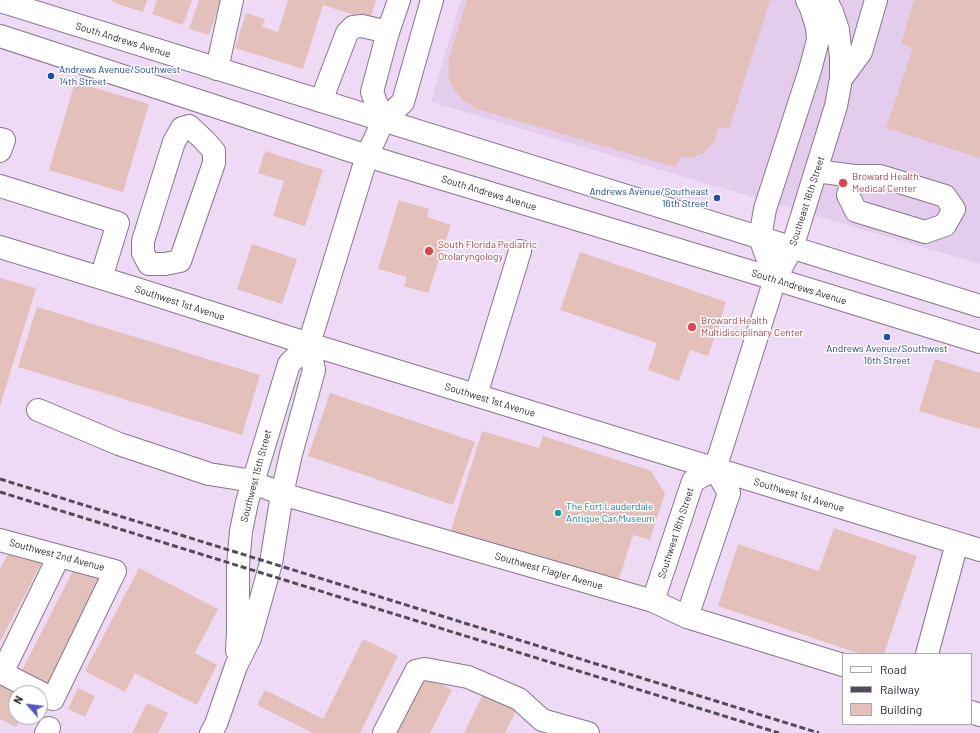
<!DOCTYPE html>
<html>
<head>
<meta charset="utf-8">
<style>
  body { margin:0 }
  #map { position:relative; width:980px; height:733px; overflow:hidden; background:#eedaf5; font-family:Barlow,sans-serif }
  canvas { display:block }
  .legend { position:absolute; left:842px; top:653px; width:130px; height:72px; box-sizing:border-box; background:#fff; border:1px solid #aaa7ab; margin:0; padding:5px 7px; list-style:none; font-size:12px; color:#2a232d }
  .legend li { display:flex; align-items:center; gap:8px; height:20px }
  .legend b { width:20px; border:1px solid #aaa7ab }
  .north { position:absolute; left:8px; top:685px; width:40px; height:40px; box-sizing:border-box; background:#fff; border:1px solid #aaa7ab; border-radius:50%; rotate:298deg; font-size:11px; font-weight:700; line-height:16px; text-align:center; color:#2a232d }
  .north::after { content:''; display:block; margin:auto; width:14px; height:18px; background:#5852c9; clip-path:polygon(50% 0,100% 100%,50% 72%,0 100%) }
</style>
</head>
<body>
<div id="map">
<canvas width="980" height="733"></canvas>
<ul class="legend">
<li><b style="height:5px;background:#fff"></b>Road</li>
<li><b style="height:5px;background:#544a58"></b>Railway</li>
<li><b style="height:11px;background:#e4c0bb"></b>Building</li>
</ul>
<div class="north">N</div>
</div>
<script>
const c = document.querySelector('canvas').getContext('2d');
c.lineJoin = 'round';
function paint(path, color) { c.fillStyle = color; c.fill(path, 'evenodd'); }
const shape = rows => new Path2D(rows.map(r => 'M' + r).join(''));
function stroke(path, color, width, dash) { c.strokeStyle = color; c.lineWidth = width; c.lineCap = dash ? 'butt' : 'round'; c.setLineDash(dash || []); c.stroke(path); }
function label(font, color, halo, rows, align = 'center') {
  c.font = font + ' Barlow,sans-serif'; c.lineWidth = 3; c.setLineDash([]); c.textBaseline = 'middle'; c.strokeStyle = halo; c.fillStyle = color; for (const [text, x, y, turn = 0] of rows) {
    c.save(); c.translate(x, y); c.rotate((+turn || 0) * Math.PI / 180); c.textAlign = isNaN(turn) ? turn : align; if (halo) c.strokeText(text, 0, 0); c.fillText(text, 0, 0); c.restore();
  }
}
const built = shape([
  [461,0,980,0,980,264,431,102]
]);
const building = shape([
  [111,0,147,0,143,12,115,3],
  [157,0,192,0,183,25,152,14],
  [199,0,221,0,209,35,189,29],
  [288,0,376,0,370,20,323,5,303,69,235,48,246,13,265,19,262,27,278,32],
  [467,0,770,0,729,129,719,127,714,142,704,153,692,158,681,157,675,167,477,109,463,100,453,88,448,76,449,58],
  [914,0,980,0,980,158,886,128,913,48,901,44],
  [75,82,149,104,123,192,49,170],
  [265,151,323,170,305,226,273,216,284,181,258,173],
  [399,200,429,209,427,217,451,225,428,293,404,286,407,277,378,269],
  [252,244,297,259,282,304,237,289],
  [580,252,726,302,708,356,690,350,679,381,648,370,657,343,560,310],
  [0,278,36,288,0,406],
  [37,307,260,375,242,435,18,367],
  [935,359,980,373,980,429,919,411],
  [330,393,475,442,453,505,308,456],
  [482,431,539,448,543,436,651,471,665,493,650,540,633,535,617,585,450,534],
  [834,528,917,556,884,654,861,654,718,606,738,544,819,571],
  [12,547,42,562,0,642,0,569],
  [75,567,106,582,51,691,19,676],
  [139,568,218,609,195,653,217,665,197,705,135,673,125,692,85,671],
  [363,639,398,656,360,733,313,733,257,705,265,690,323,719],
  [421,674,452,690,430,733,391,733],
  [0,684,18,693,16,693,16,717,21,717,16,727,0,719],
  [78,688,95,696,85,717,68,709],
  [484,692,517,709,505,733,464,733],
  [147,703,168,713,158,733,132,733]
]);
const minor = shape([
  [217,69,232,0],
  [841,79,861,52,876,0],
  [321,101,347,33,353,27,362,26,388,32],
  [383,121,372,92,388,32,399,0],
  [0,139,4,140,0,151],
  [816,171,854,176,880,176,945,196,954,209,945,225,925,232,856,211,848,195,854,176],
  [0,186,118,223,101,278],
  [0,247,137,289,309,344,980,550],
  [149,264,165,264,180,261,214,163,214,151,204,140,189,126],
  [149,264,143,253,143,241,174,142,182,128,189,126],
  [775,279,760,238,765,209,810,70,818,40,817,27,811,8,807,0],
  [476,395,520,251],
  [38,410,119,444,209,474,253,481],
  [715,469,775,279,792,248,836,106,841,79,841,57,838,30,832,12,826,0],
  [252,482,282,494,653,601,687,617,843,665],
  [0,540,115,571,53,699,0,672],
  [653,601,693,481,715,469],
  [687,617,729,493,715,469],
  [237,651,238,631,238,565,241,531,247,502,289,364,309,344],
  [927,654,957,543],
  [2,673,59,556],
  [971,712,980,715],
  [46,733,49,728],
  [211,733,216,724,236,666,250,638,271,563,282,494,291,454,314,370,309,344,367,156,383,121,403,102,432,0],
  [384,733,416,671,425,669,468,677,519,699,542,720,588,733]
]);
const major = shape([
  [0,1,980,306],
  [0,36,367,156,775,279,980,342]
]);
const rail = shape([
  [0,479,819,733],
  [0,492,779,733]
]);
const markers = [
  [51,76,4,"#1a4fb4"],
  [843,183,5,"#e0444e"],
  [717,198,4,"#1a4fb4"],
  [429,251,5,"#e0444e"],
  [692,327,5,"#e0444e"],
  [887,337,4,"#1a4fb4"],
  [558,513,4,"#0f9aa8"]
];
const streetNames = [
  ["South Andrews Avenue",123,40,17],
  ["South Andrews Avenue",489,193,17],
  ["Southeast 16th Street",807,201,-72],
  ["South Andrews Avenue",799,287,17],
  ["Southwest 1st Avenue",180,303,18],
  ["Southwest 1st Avenue",490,400,17],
  ["Southwest 15th Street",256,476,-75],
  ["Southwest 1st Avenue",799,495,17],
  ["Southwest 16th Street",676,533,-72],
  ["Southwest 2nd Avenue",57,555,15],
  ["Southwest Flagler Avenue",549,571,16]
];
const transitNames = [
  ["Andrews Avenue/Southwest",59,70],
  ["14th Street",59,82],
  ["Andrews Avenue/Southeast",709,192,"right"],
  ["16th Street",709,204,"right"],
  ["Andrews Avenue/Southwest",887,349,"center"],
  ["16th Street",887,361,"center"]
];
const healthNames = [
  ["Broward Health",852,177],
  ["Medical Center",852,189],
  ["South Florida Pediatric",438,245],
  ["Otolaryngology",438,257],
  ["Broward Health",701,321],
  ["Multidisciplinary Center",701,333]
];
const cultureNames = [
  ["The Fort Lauderdale",566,507],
  ["Antique Car Museum",566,519]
];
paint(built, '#e4cced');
paint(building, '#e4c0bb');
stroke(minor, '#87768e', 24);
stroke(major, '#87768e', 24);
stroke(minor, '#fff', 22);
stroke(major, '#fff', 22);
stroke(rail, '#544a58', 3, [6, 3]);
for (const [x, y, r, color] of markers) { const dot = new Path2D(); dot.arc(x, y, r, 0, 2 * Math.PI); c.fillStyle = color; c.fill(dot); stroke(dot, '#fff', 1.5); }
label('10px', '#2a232d', '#fff', streetNames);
label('10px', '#164399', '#fff', transitNames, 'left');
label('10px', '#be3a42', '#fff', healthNames, 'left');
label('10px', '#0d838f', '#fff', cultureNames, 'left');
</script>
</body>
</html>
